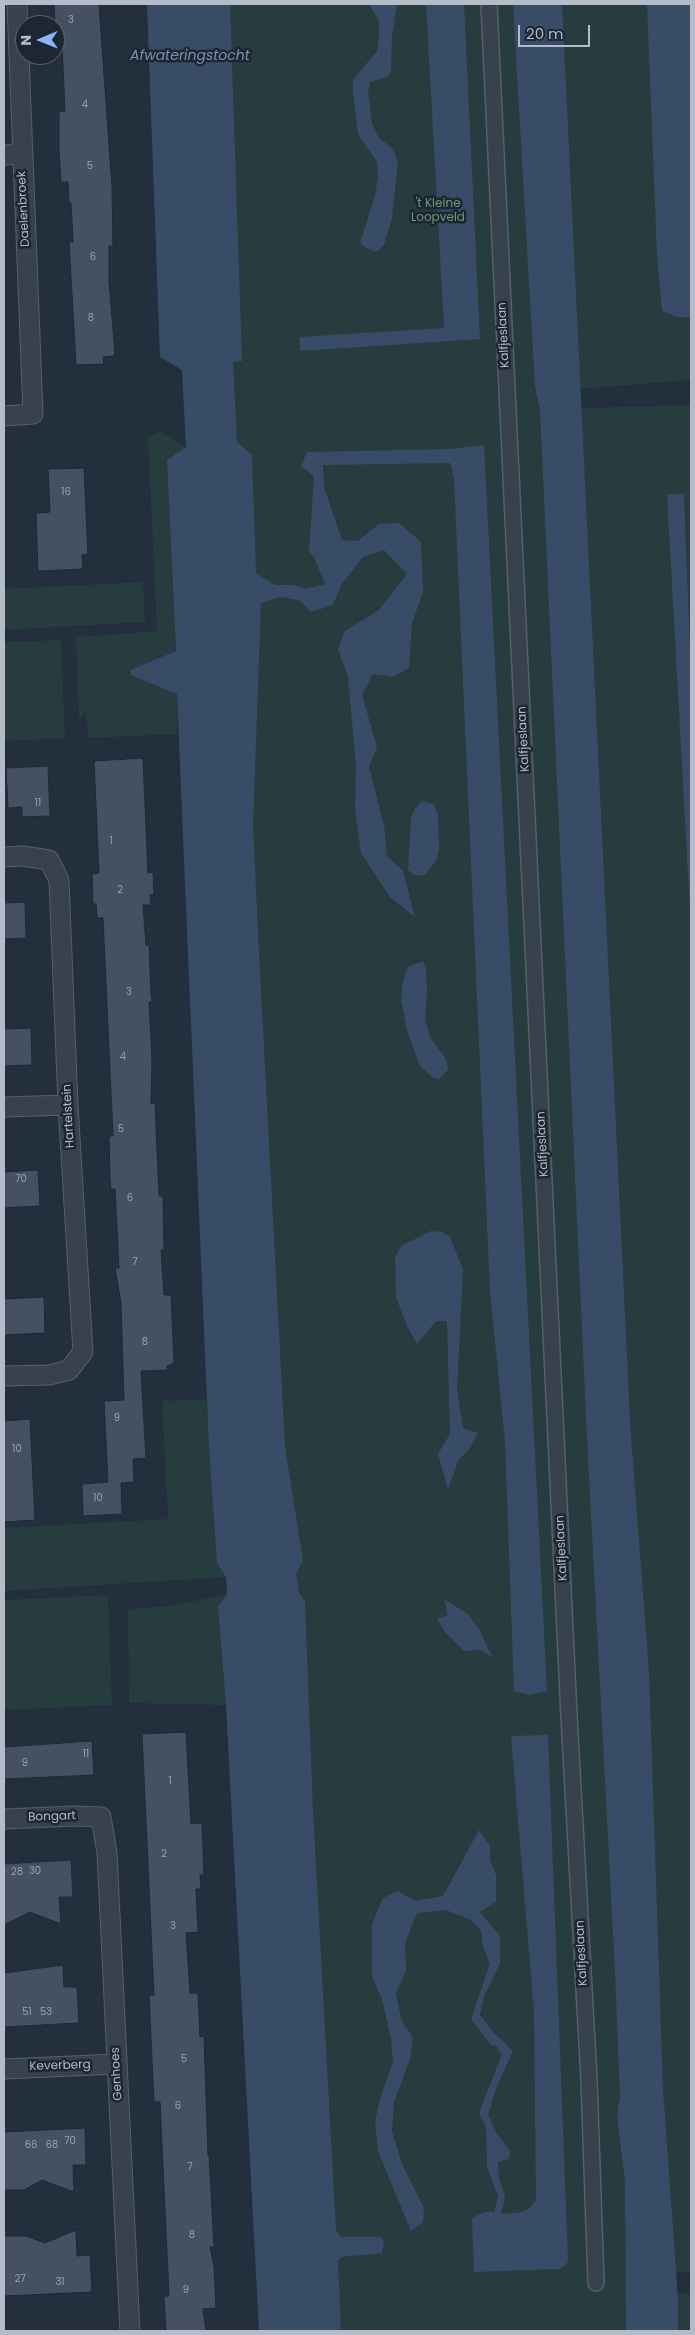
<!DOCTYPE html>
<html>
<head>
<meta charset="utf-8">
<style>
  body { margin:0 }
  #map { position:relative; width:695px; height:2335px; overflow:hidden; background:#242f3e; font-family:Poppins,sans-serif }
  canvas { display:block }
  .frame { position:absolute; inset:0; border:5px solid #b4bcc9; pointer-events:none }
  .north { position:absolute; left:15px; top:15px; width:50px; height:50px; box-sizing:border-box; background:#1d2633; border:1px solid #59626f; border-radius:50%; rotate:269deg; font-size:14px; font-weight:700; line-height:20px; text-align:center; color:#b4bcc9 }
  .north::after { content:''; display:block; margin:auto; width:18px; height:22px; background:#8ab4f8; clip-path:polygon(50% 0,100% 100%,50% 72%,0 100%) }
  .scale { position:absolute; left:518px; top:25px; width:72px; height:22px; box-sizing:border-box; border:2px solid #b4bcc9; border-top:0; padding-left:6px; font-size:15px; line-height:18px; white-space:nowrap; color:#b4bcc9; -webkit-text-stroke:4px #1d2633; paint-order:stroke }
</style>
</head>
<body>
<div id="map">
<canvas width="695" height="2335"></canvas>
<div class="frame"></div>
<div class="north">N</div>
<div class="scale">20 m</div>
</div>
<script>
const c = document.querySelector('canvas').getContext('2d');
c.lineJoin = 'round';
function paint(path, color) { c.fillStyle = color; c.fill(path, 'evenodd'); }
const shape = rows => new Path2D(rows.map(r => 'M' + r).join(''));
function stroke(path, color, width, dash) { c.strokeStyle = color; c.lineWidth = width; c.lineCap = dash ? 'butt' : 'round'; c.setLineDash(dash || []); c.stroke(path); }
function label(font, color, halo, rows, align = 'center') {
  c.font = font + ' Poppins,sans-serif'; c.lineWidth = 5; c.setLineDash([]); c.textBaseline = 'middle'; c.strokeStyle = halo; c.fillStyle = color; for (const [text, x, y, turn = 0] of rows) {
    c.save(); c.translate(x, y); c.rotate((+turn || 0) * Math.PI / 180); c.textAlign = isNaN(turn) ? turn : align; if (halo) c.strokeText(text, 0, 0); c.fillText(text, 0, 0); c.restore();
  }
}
const green = shape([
  [222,4,666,4,677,317,691,318,691,380,541,392,633,2294,691,2294,691,2331,329,2331,282,1463,231,447],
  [691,405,691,671,684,494,670,494,691,868,691,2273,672,2271,581,408],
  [160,432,186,447,167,460,176,651,130,670,132,675,177,693,177,734,88,738,86,711,79,719,76,637,157,631,148,437],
  [143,582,145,622,4,630,4,589],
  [61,640,65,738,4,741,4,642],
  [206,1399,217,1563,226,1577,4,1591,4,1528,168,1519,162,1401],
  [227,1594,218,1607,226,1705,129,1703,128,1609,170,1606],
  [108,1595,112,1705,4,1710,4,1600]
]);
const water = shape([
  [147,4,230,4,242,361,233,362,237,442,252,455,256,573,275,585,294,585,305,589,325,584,314,557,309,551,314,476,301,466,307,452,450,449,484,445,547,1691,529,1695,514,1691,505,1441,490,1291,454,479,450,463,323,465,324,487,342,540,358,541,379,524,399,523,421,542,423,592,412,623,409,668,393,677,373,674,362,695,377,747,369,766,384,825,387,856,403,871,415,917,390,897,361,853,355,810,356,766,348,677,338,649,345,631,379,610,407,574,384,550,363,557,341,585,333,605,311,612,301,601,293,599,279,597,261,603,253,825,258,934,285,1447,303,1561,296,1574,299,1592,305,1602,313,1811,336,2231,341,2237,376,2237,382,2238,384,2242,382,2253,341,2257,338,2261,341,2331,259,2331,226,1705,218,1607,227,1594,226,1577,217,1563,209,1448,177,694,131,675,130,670,176,651,167,460,186,447,182,370,160,357],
  [369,4,397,4,392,37,391,70,389,76,370,82,368,93,372,123,379,138,393,149,398,162,392,218,384,245,376,252,366,248,360,243,375,196,378,176,377,162,358,134,353,92,353,80,377,51,379,38,379,21],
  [426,4,464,4,480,339,300,351,299,337,444,328],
  [513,4,562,4,631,1436,649,1672,663,2089,678,2298,678,2331,626,2331,625,2182,617,2116,620,2096,615,1972,587,1438,540,410,535,387],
  [647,4,691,4,691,318,677,317,662,311,657,256],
  [667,494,684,494,691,671,691,929],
  [422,801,433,804,438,814,439,848,437,859,425,875,414,875,408,870,411,818,415,808],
  [423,961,426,969,427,992,425,1020,430,1037,446,1059,448,1070,439,1079,432,1077,420,1066,407,1030,401,998,403,980,408,967],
  [431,1231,442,1232,450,1237,463,1270,457,1390,463,1428,478,1433,468,1451,459,1459,448,1489,438,1454,450,1434,447,1321,436,1321,417,1344,407,1326,396,1297,395,1258,401,1246],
  [444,1599,468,1614,480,1631,492,1657,480,1650,464,1651,444,1631,437,1619,448,1615],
  [548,1735,568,2261,566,2265,560,2269,474,2272,472,2218,484,2212,494,2212,498,2196,487,2167,486,2127,479,2113,502,2054,496,2046,491,2045,471,2019,490,1964,483,1947,481,1930,469,1919,446,1910,417,1913,405,1943,406,1971,396,1993,401,2019,413,2038,410,2059,394,2102,392,2131,402,2164,424,2208,423,2222,411,2231,378,2151,375,2122,380,2099,393,2062,391,2038,382,1999,372,1976,372,1924,383,1898,398,1891,415,1901,443,1896,479,1830,490,1846,490,1860,496,1875,496,1902,480,1912,500,1936,500,1963,484,1997,480,2015,493,2032,513,2051,497,2086,488,2115,495,2131,510,2151,509,2159,498,2162,499,2178,505,2197,501,2214,518,2213,529,2209,536,2200,534,2012,511,1736]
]);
const building = shape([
  [54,4,99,4,112,187,113,246,109,246,109,281,115,354,113,356,103,357,104,364,76,365,69,242,73,242,71,203,69,203,68,182,61,182,59,153,59,112,65,111,62,43,56,43,54,4],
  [84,468,88,554,82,555,83,569,38,571,36,513,50,512,48,469,84,468],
  [143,758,148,873,153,872,154,895,150,895,151,905,143,905,146,945,149,945,151,993,152,1002,149,1002,152,1057,151,1104,155,1103,159,1196,163,1196,164,1250,161,1250,164,1295,171,1295,174,1363,167,1366,168,1370,141,1371,146,1458,133,1459,134,1482,121,1483,122,1514,83,1516,82,1484,108,1482,104,1401,124,1400,121,1303,115,1268,119,1268,115,1189,111,1189,110,1179,109,1136,113,1136,103,918,97,918,96,904,93,904,92,874,99,873,94,761,143,758],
  [48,766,50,816,22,817,22,807,8,808,6,768,48,766],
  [25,902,26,938,4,939,4,903,25,902],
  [31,1028,32,1065,4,1066,4,1029,31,1028],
  [38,1170,40,1206,4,1208,4,1172,38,1170],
  [44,1297,45,1333,4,1335,4,1299,44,1297],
  [30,1419,35,1520,4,1522,4,1421,30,1419],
  [186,1732,191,1824,202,1823,204,1875,200,1875,201,1889,196,1889,198,1932,186,1933,190,1993,198,1993,200,2037,204,2036,208,2155,209,2155,214,2247,210,2247,214,2266,216,2308,203,2309,206,2331,166,2331,164,2296,169,2296,160,2102,154,2102,149,1995,154,1995,142,1734,186,1732],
  [92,1741,94,1775,4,1779,4,1747,92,1741],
  [71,1860,73,1897,59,1897,61,1924,30,1912,4,1925,4,1864,71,1860],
  [63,1965,64,1987,77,1987,79,2023,4,2027,4,1973,63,1965],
  [85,2128,86,2165,73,2165,74,2192,42,2180,24,2190,4,2190,4,2132,85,2128],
  [76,2230,77,2256,90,2255,92,2292,4,2296,4,2236,26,2236,45,2243,76,2230]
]);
const pedestrian = shape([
  [489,4,569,1716,589,2080,596,2283]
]);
const minor = shape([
  [4,155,22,154],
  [4,416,33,414,17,4],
  [4,857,23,856,49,860,59,880,68,1105,83,1352,69,1370,49,1375,4,1376],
  [4,1107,68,1105],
  [4,1819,75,1816,101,1817,107,1853,130,2331],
  [4,2069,117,2064]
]);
const numberNames = [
  ["3",71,20],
  ["4",85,105],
  ["5",90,166],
  ["6",93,257],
  ["8",91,318],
  ["16",66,492],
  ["11",38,803],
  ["1",111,841],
  ["2",120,890],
  ["3",129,992],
  ["4",123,1057],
  ["5",121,1129],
  ["70",21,1179],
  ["6",130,1198],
  ["7",135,1262],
  ["8",145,1342],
  ["9",117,1418],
  ["10",17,1449],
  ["10",98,1498],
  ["11",86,1754],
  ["9",25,1763],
  ["1",170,1781],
  ["2",164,1854],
  ["30",35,1871],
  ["28",17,1872],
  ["3",173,1926],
  ["51",27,2012],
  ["53",46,2012],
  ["5",184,2059],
  ["6",178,2106],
  ["70",70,2141],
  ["66",31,2145],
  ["68",52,2145],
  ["7",190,2167],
  ["8",192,2235],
  ["27",20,2279],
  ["31",60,2282],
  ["9",186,2290]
];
const parkNames = [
  ["'t Kleine",438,204],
  ["Loopveld",438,218]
];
const streetNames = [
  ["Daelenbroek",24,209,-93],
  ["Kalfjeslaan",504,335,-93],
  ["Kalfjeslaan",524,739,-93],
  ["Hartelstein",69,1116,-93],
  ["Kalfjeslaan",543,1144,-93],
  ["Kalfjeslaan",562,1548,-93],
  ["Bongart",52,1817,-2],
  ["Kalfjeslaan",582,1953,-93],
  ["Keverberg",60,2066,-2],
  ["Genhoes",117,2074,-93]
];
const waterNames = [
  ["Afwateringstocht",190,56]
];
paint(green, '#263c3f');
paint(water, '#394c67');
paint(building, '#455162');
stroke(building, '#1f2835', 1);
stroke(pedestrian, '#565f6c', 18);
stroke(minor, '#565f6c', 21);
stroke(pedestrian, '#38414e', 15);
stroke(minor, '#38414e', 19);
label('10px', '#98a1af', null, numberNames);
label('12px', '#6b9a76', '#1d2633', parkNames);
label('12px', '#b4bcc9', '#1d2633', streetNames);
label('italic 14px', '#7c92b1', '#1d2633', waterNames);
</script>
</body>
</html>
